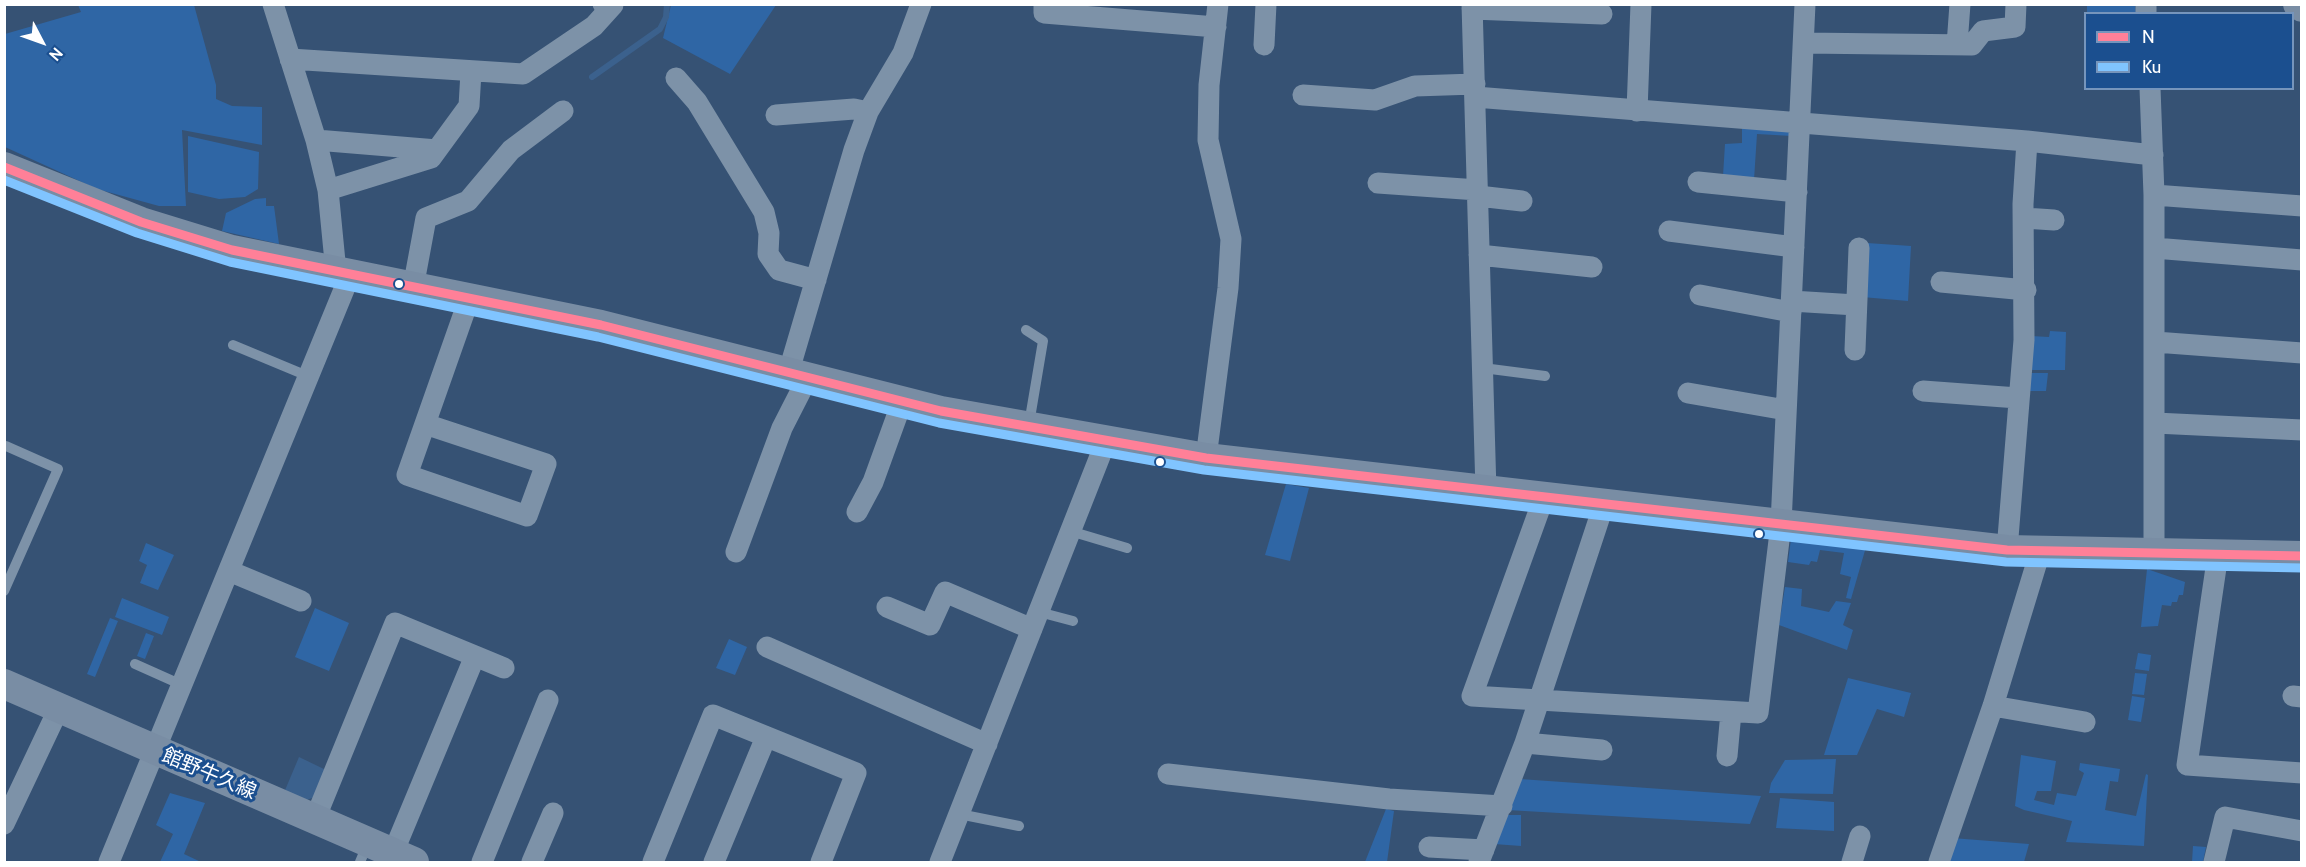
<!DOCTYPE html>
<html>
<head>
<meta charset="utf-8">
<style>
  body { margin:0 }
  #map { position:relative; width:2306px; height:867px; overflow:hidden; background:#365274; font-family:Cabin,sans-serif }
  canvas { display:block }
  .frame { position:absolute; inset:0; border:6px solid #fff; pointer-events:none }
  .legend { position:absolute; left:2084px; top:12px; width:210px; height:78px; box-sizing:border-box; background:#1b4f8f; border:2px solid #7695bc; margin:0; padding:8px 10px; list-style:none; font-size:18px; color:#fff }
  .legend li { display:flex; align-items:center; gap:12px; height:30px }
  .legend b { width:30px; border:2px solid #7695bc }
  .north { position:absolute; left:12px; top:12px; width:60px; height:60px; -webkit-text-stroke:4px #1b4f8f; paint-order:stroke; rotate:131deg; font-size:16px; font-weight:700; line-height:24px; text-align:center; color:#fff }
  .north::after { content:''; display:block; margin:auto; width:21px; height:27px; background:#fff; clip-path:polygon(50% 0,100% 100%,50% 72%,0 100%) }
</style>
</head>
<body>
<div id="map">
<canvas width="2306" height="867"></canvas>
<div class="frame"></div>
<ul class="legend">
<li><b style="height:8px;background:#ff8098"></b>N</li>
<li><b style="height:8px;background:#80c4ff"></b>Ku</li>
</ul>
<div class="north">N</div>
</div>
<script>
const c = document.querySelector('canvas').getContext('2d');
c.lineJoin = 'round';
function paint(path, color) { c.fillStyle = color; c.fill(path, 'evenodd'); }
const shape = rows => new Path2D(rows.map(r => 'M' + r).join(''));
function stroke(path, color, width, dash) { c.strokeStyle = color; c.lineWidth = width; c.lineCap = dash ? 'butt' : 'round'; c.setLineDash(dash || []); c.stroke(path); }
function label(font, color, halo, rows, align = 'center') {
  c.font = font + ' Cabin,"Noto Sans JP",sans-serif'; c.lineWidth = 6; c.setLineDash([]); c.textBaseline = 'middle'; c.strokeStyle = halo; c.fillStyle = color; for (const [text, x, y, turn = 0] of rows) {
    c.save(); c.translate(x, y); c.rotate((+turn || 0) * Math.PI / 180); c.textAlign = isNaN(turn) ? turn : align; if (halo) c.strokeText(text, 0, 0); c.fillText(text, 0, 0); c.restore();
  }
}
const green = shape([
  [78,5,194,5,216,85,216,99,232,106,262,107,262,145,182,130,186,206,159,206,97,189,5,147,5,34,81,12],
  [671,5,776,4,776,5,730,74,663,38],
  [2087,5,2135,5,2136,13,2087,13],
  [1742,127,1786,129,1792,136,1757,134,1754,180,1723,176,1725,144,1742,143],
  [188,136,259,152,258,189,245,197,219,199,188,192],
  [266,198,266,206,274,206,279,244,222,231,226,213,255,199],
  [1867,243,1911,246,1908,301,1862,297],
  [2050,331,2066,332,2065,370,2030,370,2031,336,2049,337],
  [2029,373,2048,373,2046,391,2027,391],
  [1286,484,1309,488,1290,561,1265,555],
  [1791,539,1866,547,1851,599,1846,598,1851,577,1840,574,1844,553,1820,550,1817,562,1811,561,1809,565,1788,562],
  [146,543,174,555,158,590,140,583,147,565,139,561],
  [2147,569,2185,582,2183,595,2179,595,2177,602,2172,602,2171,606,2162,605,2158,626,2141,627],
  [1785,587,1802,589,1801,606,1829,612,1836,601,1851,603,1843,625,1853,630,1847,650,1779,625],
  [122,598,169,617,162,635,115,617],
  [315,608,349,623,329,671,295,657],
  [110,618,118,621,95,677,87,674],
  [146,633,154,636,145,659,137,656],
  [729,639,747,647,735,675,716,668],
  [2138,653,2151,655,2149,671,2135,669],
  [2135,673,2147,674,2144,695,2132,694],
  [1848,678,1911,693,1904,717,1877,709,1857,755,1824,755],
  [2132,696,2145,698,2141,722,2128,720],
  [2021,755,2056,761,2051,791,2037,791,2034,800,2054,805,2057,793,2076,796,2084,773,2079,770,2080,763,2120,769,2118,782,2110,781,2105,810,2136,816,2146,774,2148,775,2144,846,2066,842,2072,821,2024,810,2015,806],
  [1836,759,1833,794,1769,793,1771,783,1785,760],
  [1520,779,1761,796,1750,824,1507,810],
  [170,793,205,803,184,854,201,862,160,862,173,834,156,825],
  [1780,798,1834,802,1834,831,1776,828],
  [1386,809,1394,811,1387,862,1365,862],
  [1505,815,1521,815,1521,846,1494,844],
  [1952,838,2029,844,2024,862,1944,862],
  [2193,846,2206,847,2203,862,2192,862]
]);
const water = shape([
  [299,757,326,770,315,797,301,802,283,795]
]);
const stream = shape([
  [592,77,660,29,666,17,667,4]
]);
const lane = shape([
  [1026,330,1043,341,1029,424],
  [233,345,310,377],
  [1483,368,1545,376],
  [1070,531,1127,548],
  [4,591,58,469,6,446],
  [1039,612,1073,621],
  [135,664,182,685],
  [959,814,1019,826],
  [360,862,368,843]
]);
const street = shape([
  [273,4,316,140,328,190,336,272],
  [1044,4,1044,13,1216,27],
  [1472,4,1486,491],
  [2146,4,2146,14],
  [1472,9,1602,14],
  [1804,43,1972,45,1983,31,2015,27,2016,4],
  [1264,45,1266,4],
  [1957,45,1960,4],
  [290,59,523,74,594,26,613,5,603,4],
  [676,78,697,102,764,212,769,233,768,254,779,270,816,280],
  [2150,88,2154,195,2154,554],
  [1303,95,1375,100,1415,86,1475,84],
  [1475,97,2027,141,2153,155],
  [1637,111,1641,4],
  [776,115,854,109,868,112],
  [316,140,437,150],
  [1698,182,1797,192],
  [1378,183,1478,190],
  [328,190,431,158,469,106,471,72],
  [2154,195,2302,206],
  [1478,196,1522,201],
  [2024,218,2054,220],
  [1669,231,1794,247],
  [2154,248,2302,260],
  [1479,255,1592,267],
  [1941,282,2026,290],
  [413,288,426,218,468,201,511,150,563,111],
  [1700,295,1791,312],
  [1791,301,1856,305],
  [2155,342,2302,353],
  [1855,350,1859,248],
  [788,374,854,150,868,112,903,53,921,4],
  [1923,391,2018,398],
  [1688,393,1786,410],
  [2155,423,2302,430],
  [425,424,546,464,527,516,407,475,469,299],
  [1206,458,1228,288,1231,239,1208,140,1209,85,1218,4],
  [1544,497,1472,696,1758,713,1781,524,1805,4],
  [857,512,873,482,902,402],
  [2007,550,2024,340,2023,204,2027,141],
  [736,552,782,428,807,379],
  [2218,554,2187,765,2302,773],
  [229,571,301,601],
  [887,607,930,625,945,592,1032,629],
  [767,647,987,744],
  [475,656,504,668],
  [2293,696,2302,697],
  [1993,706,2085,722],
  [1525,743,1602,750],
  [1727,756,1731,712],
  [1168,774,1389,799,1502,806],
  [315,819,395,623,475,656,393,853],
  [4,824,59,708],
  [1429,847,1484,850],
  [109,862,350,275],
  [482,862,548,700],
  [532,862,553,813],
  [653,862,713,715,856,773,821,862],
  [714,862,766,737],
  [940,862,1106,441],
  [1479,862,1525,743,1604,504],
  [1852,862,1860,836],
  [1939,862,1993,706,2040,552],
  [2214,862,2225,817,2302,831]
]);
const secondary = shape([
  [2298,4,2302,7],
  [4,167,141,222,232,250,601,325,941,411,1206,458,2007,550,2302,556],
  [4,684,414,862]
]);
const bus1 = shape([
  [4,167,141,222,232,250,601,325,941,411,1206,458,2007,550,2302,556]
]);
const bus2 = shape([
  [4,180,137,233,230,262,598,337,939,423,1204,470,2006,562,2302,568]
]);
const markers = [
  [399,284,5,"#fff"],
  [1160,462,5,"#fff"],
  [1759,534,5,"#fff"]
];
const streetNames = [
  ["館野牛久線",209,774,23]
];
paint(green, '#2f66a5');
paint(water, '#3b618d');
stroke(stream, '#3b618d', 6);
stroke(lane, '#7d92a8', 10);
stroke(street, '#7d92a8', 21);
stroke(secondary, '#798da4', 30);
stroke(bus1, '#ff8098', 9);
stroke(bus2, '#80c4ff', 9);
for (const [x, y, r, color] of markers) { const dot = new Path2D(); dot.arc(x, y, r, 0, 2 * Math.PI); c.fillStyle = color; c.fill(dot); stroke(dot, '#1b4f8f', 2); }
label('20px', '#fff', '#1b4f8f', streetNames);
</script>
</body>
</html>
